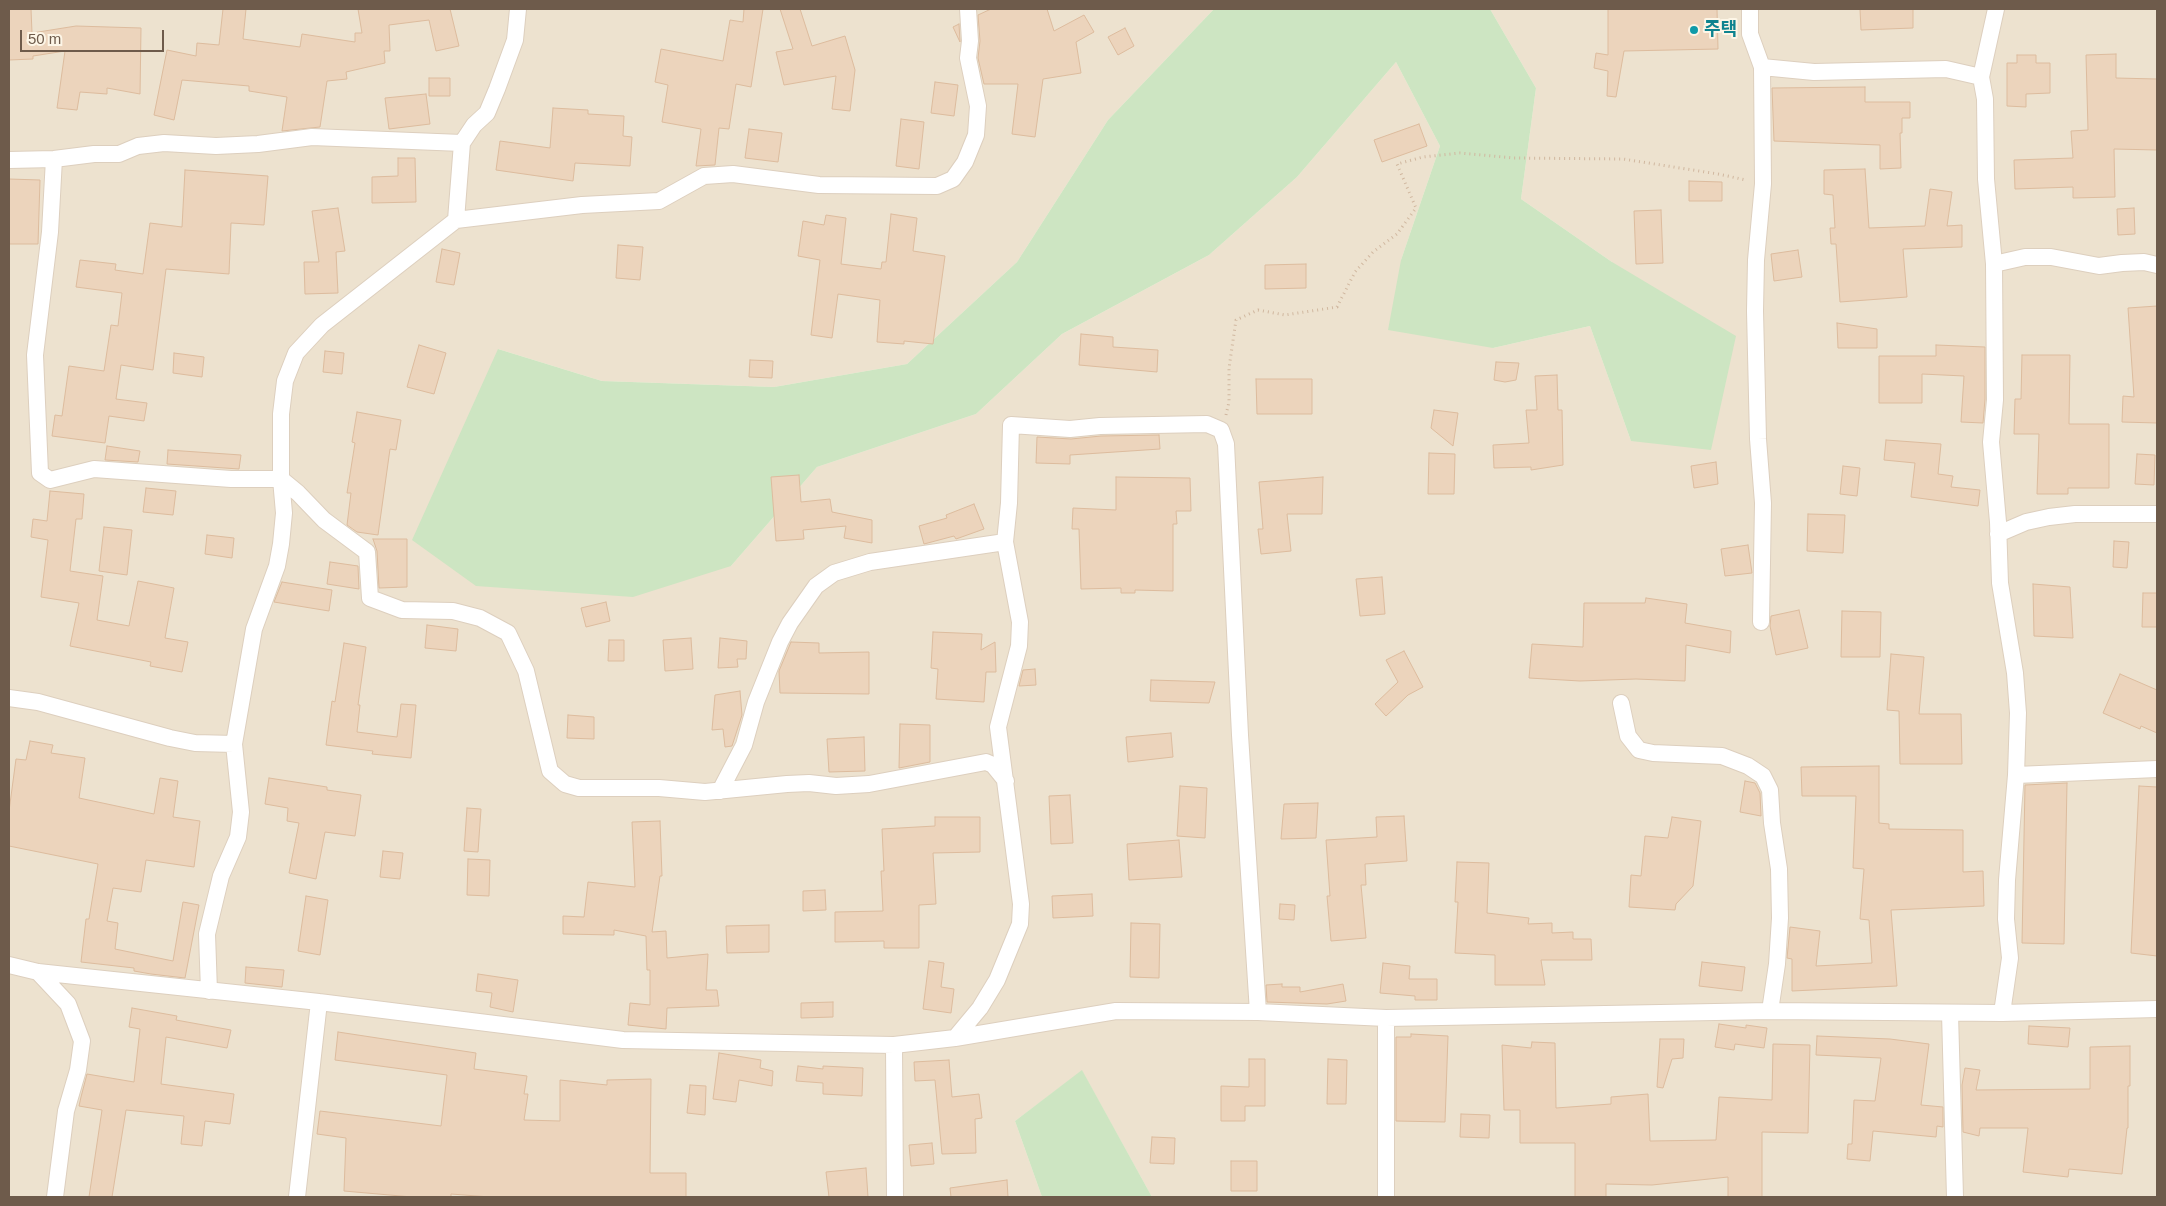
<!DOCTYPE html>
<html>
<head>
<meta charset="utf-8">
<style>
  body { margin:0 }
  #map { position:relative; width:2166px; height:1206px; overflow:hidden; background:#f9f2e1; font-family:Arial,sans-serif }
  canvas { display:block }
  .frame { position:absolute; inset:0; border:10px solid #6e5b4b; pointer-events:none }
  .scale { position:absolute; left:20px; top:30px; width:144px; height:22px; box-sizing:border-box; border:2px solid #6e5b4b; border-top:0; padding-left:6px; font-size:15px; line-height:18px; white-space:nowrap; color:#6e5b4b; -webkit-text-stroke:4px #fdf6e7; paint-order:stroke }
</style>
</head>
<body>
<div id="map">
<canvas width="2166" height="1206"></canvas>
<div class="frame"></div>
<div class="scale">50 m</div>
</div>
<script>
const c = document.querySelector('canvas').getContext('2d');
c.lineJoin = 'round';
function paint(path, color) { c.fillStyle = color; c.fill(path, 'evenodd'); }
const shape = rows => new Path2D(rows.map(r => 'M' + r).join(''));
function stroke(path, color, width, dash) { c.strokeStyle = color; c.lineWidth = width; c.lineCap = dash ? 'butt' : 'round'; c.setLineDash(dash || []); c.stroke(path); }
function label(font, color, halo, rows, align = 'center') {
  c.font = font + ' Arial,"Noto Sans KR",sans-serif'; c.lineWidth = 4; c.setLineDash([]); c.textBaseline = 'middle'; c.strokeStyle = halo; c.fillStyle = color; for (const [text, x, y, turn = 0] of rows) {
    c.save(); c.translate(x, y); c.rotate((+turn || 0) * Math.PI / 180); c.textAlign = isNaN(turn) ? turn : align; if (halo) c.strokeText(text, 0, 0); c.fillText(text, 0, 0); c.restore();
  }
}
const residential = shape([
  [9,9,1214,9,1108,120,1017,262,907,364,774,387,602,381,498,349,731,566,817,467,976,414,1062,334,1209,255,1297,177,1396,62,1440,146,1401,260,1493,348,1590,326,1631,441,1612,262,1521,199,1536,88,1490,9,2157,9,2157,1197,1152,1197,1082,1071,1015,1121,1042,1197,9,1197]
]);
const green = shape([
  [1214,9,1490,9,1536,88,1521,199,1612,262,1736,336,1711,450,1631,441,1590,326,1493,348,1388,330,1401,260,1440,146,1396,62,1297,177,1209,255,1062,334,976,414,817,467,731,566,633,597,476,586,412,540,498,349,602,381,774,387,907,364,1017,262,1108,120],
  [1082,1070,1152,1197,1042,1197,1015,1121]
]);
const building = shape([
  [9,9,31,9,32,33,76,26,141,28,140,94,107,88,107,94,80,92,77,110,57,108,65,51,33,56,33,59,9,60,9,9],
  [223,9,246,9,243,39,300,47,302,34,355,42,355,33,362,33,358,9,450,9,459,46,436,51,429,20,389,25,390,51,384,51,385,63,346,72,347,79,327,81,320,127,282,131,287,97,249,91,249,86,182,80,174,120,154,115,167,50,196,56,197,43,219,45,223,9],
  [744,9,763,9,751,87,736,84,729,129,719,128,715,165,696,166,701,129,662,122,668,85,655,82,661,49,723,61,730,20,743,22,744,9],
  [780,9,800,9,812,46,845,36,855,70,850,111,832,109,836,76,784,85,776,52,793,49,780,9],
  [991,9,1047,9,1054,31,1084,15,1094,32,1076,42,1081,73,1043,79,1035,137,1012,134,1018,84,984,84,978,58,980,41,978,15,991,9],
  [1608,9,1717,9,1718,49,1624,51,1616,97,1607,96,1608,71,1594,68,1596,53,1608,55,1608,9],
  [1860,9,1913,9,1913,28,1861,30,1860,9],
  [959,24,960,41,960,42,953,27,959,24],
  [1125,28,1134,46,1118,55,1108,37,1125,28],
  [2116,54,2116,78,2157,79,2157,150,2114,149,2115,197,2073,198,2073,187,2015,189,2014,160,2073,158,2071,131,2088,130,2086,55,2116,54],
  [2017,55,2036,55,2036,63,2050,63,2050,93,2026,94,2026,107,2007,106,2007,63,2017,63,2017,55],
  [429,78,450,78,450,96,429,96,429,78],
  [935,82,958,85,954,116,931,113,935,82],
  [1865,87,1865,102,1910,102,1910,118,1902,118,1902,133,1900,133,1901,168,1880,169,1880,145,1774,141,1772,88,1865,87],
  [426,94,430,124,389,129,385,98,426,94],
  [553,108,588,110,588,114,624,116,623,136,632,137,630,166,575,163,573,181,496,170,500,141,550,148,553,108],
  [901,119,924,122,919,169,896,166,901,119],
  [1419,124,1427,146,1382,162,1374,140,1419,124],
  [749,129,782,133,778,162,745,158,749,129],
  [398,158,415,158,416,202,372,203,372,177,398,176,398,158],
  [1865,169,1869,228,1925,226,1930,189,1952,192,1947,226,1962,225,1962,247,1903,249,1907,297,1840,302,1836,244,1831,244,1830,228,1835,228,1833,195,1824,194,1824,170,1865,169],
  [185,170,268,176,264,225,231,223,229,274,166,269,153,370,121,365,116,399,147,403,144,421,109,416,105,443,52,436,55,415,62,416,69,366,104,371,111,325,118,326,122,293,76,287,80,260,116,264,115,270,143,274,150,223,182,227,185,170],
  [9,179,40,180,38,244,9,244,9,179],
  [1689,181,1722,182,1722,201,1689,201,1689,181],
  [338,208,345,251,336,252,338,293,305,294,304,262,319,262,312,211,338,208],
  [2134,208,2135,234,2118,235,2117,209,2134,208],
  [1661,210,1663,263,1636,264,1634,211,1661,210],
  [891,214,917,218,913,251,945,256,933,344,904,341,904,344,877,342,880,300,838,294,832,338,811,335,820,260,798,256,803,221,824,225,826,215,846,218,841,264,881,269,882,262,886,262,891,214],
  [618,245,643,247,640,280,616,278,618,245],
  [442,249,460,253,454,285,436,282,442,249],
  [1798,250,1802,277,1774,281,1771,254,1798,250],
  [1306,264,1306,288,1265,289,1265,265,1306,264],
  [2157,306,2157,423,2122,422,2123,396,2134,397,2128,308,2157,306],
  [1837,323,1877,329,1877,348,1838,348,1837,323],
  [1081,334,1113,337,1113,347,1158,350,1157,372,1079,365,1081,334],
  [419,345,446,353,434,394,407,387,419,345],
  [1936,345,1985,347,1985,399,1983,423,1961,422,1964,376,1922,374,1922,403,1879,403,1879,356,1936,356,1936,345],
  [325,351,344,353,342,374,323,372,325,351],
  [174,353,204,357,202,377,173,373,174,353],
  [2022,355,2070,355,2069,424,2109,424,2109,488,2068,488,2068,494,2037,494,2039,434,2014,434,2015,399,2021,399,2022,355],
  [750,360,773,361,772,378,749,377,750,360],
  [1496,362,1519,363,1516,380,1505,382,1494,380,1496,362],
  [1557,375,1558,410,1562,410,1563,465,1531,470,1531,467,1494,468,1493,445,1529,443,1526,410,1537,410,1535,376,1557,375],
  [1256,379,1312,379,1312,414,1257,414,1256,379],
  [1434,410,1458,413,1453,446,1431,428,1434,410],
  [357,412,401,420,396,450,390,449,378,535,357,532,347,525,351,493,347,493,355,443,352,442,357,412],
  [1159,435,1160,449,1070,455,1070,464,1036,463,1037,437,1071,439,1101,436,1159,435],
  [1886,440,1941,444,1938,474,1953,476,1951,487,1980,490,1978,506,1911,497,1915,463,1884,460,1886,440],
  [107,446,140,451,138,462,105,460,107,446],
  [168,450,241,455,239,469,167,464,168,450],
  [1429,453,1455,454,1454,494,1428,494,1429,453],
  [2137,454,2155,455,2154,485,2135,484,2137,454],
  [1716,462,1718,484,1694,488,1691,466,1716,462],
  [1843,466,1860,468,1857,496,1840,494,1843,466],
  [799,475,801,502,830,499,832,512,872,520,872,543,844,538,846,526,803,530,804,539,776,541,771,477,799,475],
  [1116,477,1190,478,1191,511,1176,511,1177,524,1173,524,1173,591,1135,590,1135,593,1121,593,1121,588,1081,589,1079,529,1072,529,1073,508,1116,510,1116,477],
  [1323,477,1322,514,1287,514,1291,551,1261,554,1258,529,1263,529,1259,482,1323,477],
  [146,488,176,491,173,515,143,512,146,488],
  [50,491,84,494,82,519,76,519,70,571,103,576,97,620,129,626,138,581,174,588,165,638,188,642,182,672,150,666,151,662,70,646,79,603,41,597,48,540,31,537,33,519,47,521,50,491],
  [974,504,984,529,956,539,954,536,924,544,919,526,947,518,946,515,974,504],
  [1808,514,1845,515,1843,553,1807,551,1808,514],
  [104,527,132,530,127,575,99,571,104,527],
  [207,535,234,538,232,558,205,554,207,535],
  [373,539,407,539,407,587,379,588,377,551,373,539],
  [2114,541,2129,542,2127,568,2113,567,2114,541],
  [1748,545,1752,573,1725,576,1721,549,1748,545],
  [330,562,358,566,359,589,327,584,330,562],
  [1382,577,1385,614,1360,616,1356,579,1382,577],
  [282,582,332,590,329,611,274,602,282,582],
  [2033,584,2070,587,2073,638,2034,636,2033,584],
  [2143,593,2157,593,2157,627,2142,627,2143,593],
  [1646,598,1687,604,1685,623,1731,631,1730,653,1686,645,1685,681,1636,679,1580,681,1529,678,1532,644,1583,647,1584,603,1645,603,1646,598],
  [606,602,610,621,586,627,581,608,606,602],
  [1799,610,1808,648,1776,655,1770,626,1771,616,1799,610],
  [1842,611,1881,612,1880,657,1841,657,1842,611],
  [427,625,458,629,456,651,425,648,427,625],
  [933,632,982,634,981,650,995,642,996,672,986,672,984,702,936,699,938,669,931,668,933,632],
  [691,638,693,669,665,671,663,640,691,638],
  [720,638,747,641,746,659,737,659,738,667,718,668,720,638],
  [609,640,624,640,624,661,608,661,609,640],
  [791,642,819,643,819,653,869,652,869,694,780,693,779,671,791,642],
  [344,643,366,647,358,705,360,705,357,732,397,737,401,704,416,705,411,758,372,754,373,751,326,745,332,701,335,702,344,643],
  [1404,651,1423,687,1408,695,1386,716,1375,704,1398,682,1386,660,1404,651],
  [1891,654,1924,657,1919,714,1961,714,1962,764,1900,764,1899,711,1887,710,1891,654],
  [1035,669,1036,685,1019,686,1023,670,1035,669],
  [2120,674,2157,690,2157,733,2141,726,2140,729,2103,713,2120,674],
  [1151,680,1215,682,1209,703,1150,701,1151,680],
  [740,691,742,715,732,746,725,747,723,729,712,730,715,695,740,691],
  [568,715,594,717,594,739,567,738,568,715],
  [900,724,930,725,930,762,899,768,900,724],
  [1171,733,1173,757,1128,762,1126,737,1171,733],
  [864,737,865,771,829,772,827,739,864,737],
  [30,741,53,745,51,753,85,758,79,798,154,814,160,778,178,781,173,817,200,821,194,867,146,860,141,892,113,888,107,921,118,923,115,949,173,961,183,902,199,905,185,978,151,974,134,971,134,968,81,962,86,919,89,919,98,864,9,846,9,811,16,759,26,760,30,741],
  [1879,766,1879,823,1889,824,1889,829,1963,830,1963,872,1983,871,1984,906,1891,910,1897,986,1792,991,1792,959,1787,958,1790,927,1820,931,1816,966,1872,963,1869,920,1860,919,1864,869,1853,868,1856,796,1802,796,1801,767,1879,766],
  [269,778,327,787,327,790,361,795,355,836,325,832,316,879,289,873,299,823,287,821,288,808,265,804,269,778],
  [1745,781,1755,783,1760,793,1761,816,1740,812,1745,781],
  [2067,783,2064,944,2022,943,2025,785,2067,783],
  [1180,786,1207,788,1205,838,1177,836,1180,786],
  [2139,786,2157,787,2157,956,2131,953,2139,786],
  [1070,795,1073,843,1051,844,1049,796,1070,795],
  [1318,803,1316,838,1281,839,1284,804,1318,803],
  [467,808,481,809,478,852,464,851,467,808],
  [1404,816,1407,861,1365,864,1366,885,1361,885,1366,938,1331,941,1327,896,1330,896,1326,840,1377,837,1376,817,1404,816],
  [935,817,980,817,980,852,933,853,936,904,919,905,919,948,884,948,884,941,835,942,835,912,883,911,881,871,884,871,882,829,935,826,935,817],
  [1672,817,1701,821,1693,886,1676,904,1675,910,1629,907,1631,875,1641,876,1645,836,1668,838,1672,817],
  [660,821,662,876,660,876,652,932,666,931,667,958,708,954,706,990,717,990,719,1006,667,1008,666,1029,628,1025,630,1003,650,1005,650,970,647,970,646,936,614,930,614,935,563,934,563,916,584,917,588,882,635,887,632,822,660,821],
  [1179,840,1182,877,1129,880,1127,844,1179,840],
  [383,851,403,853,400,879,380,877,383,851],
  [468,859,490,860,489,896,467,895,468,859],
  [1457,862,1489,863,1487,913,1529,918,1528,924,1552,923,1552,933,1573,932,1573,939,1591,939,1592,960,1541,960,1545,985,1495,985,1495,955,1455,953,1458,902,1455,902,1457,862],
  [825,890,826,910,803,911,803,891,825,890],
  [1092,894,1093,916,1053,918,1052,896,1092,894],
  [306,896,328,900,320,955,298,951,306,896],
  [1280,904,1295,905,1294,920,1279,919,1280,904],
  [1131,923,1160,924,1159,978,1130,977,1131,923],
  [769,925,769,952,727,953,726,926,769,925],
  [929,961,944,963,941,987,954,989,951,1013,923,1009,929,961],
  [1702,962,1745,967,1742,991,1699,986,1702,962],
  [1383,963,1410,966,1409,979,1437,979,1437,1000,1415,1000,1415,996,1380,993,1383,963],
  [246,967,284,970,282,987,245,983,246,967],
  [478,974,518,980,513,1012,490,1007,492,993,476,991,478,974],
  [1282,984,1282,987,1300,987,1300,992,1343,984,1346,1001,1327,1004,1267,1002,1266,985,1282,984],
  [833,1002,833,1017,801,1018,801,1003,833,1002],
  [132,1008,177,1016,176,1020,231,1030,227,1048,166,1037,161,1084,234,1094,230,1124,205,1121,202,1146,181,1144,184,1116,126,1110,112,1197,89,1197,102,1110,79,1106,81,1097,87,1074,134,1082,140,1029,129,1027,132,1008],
  [1719,1024,1746,1028,1746,1025,1767,1028,1764,1048,1735,1044,1734,1050,1715,1047,1719,1024],
  [2029,1026,2070,1028,2068,1047,2028,1044,2029,1026],
  [338,1032,476,1053,474,1069,527,1076,524,1094,528,1094,524,1120,560,1121,560,1080,607,1085,607,1080,651,1079,650,1173,686,1173,686,1197,490,1197,451,1194,451,1197,412,1197,344,1191,346,1138,317,1134,320,1111,441,1126,447,1075,335,1060,338,1032],
  [1411,1034,1448,1036,1445,1122,1396,1121,1396,1037,1411,1037,1411,1034],
  [1817,1036,1890,1039,1929,1044,1921,1105,1943,1107,1943,1127,1937,1126,1936,1137,1873,1131,1870,1161,1847,1159,1848,1144,1852,1144,1854,1100,1875,1101,1881,1058,1816,1055,1817,1036],
  [1660,1039,1684,1039,1683,1058,1672,1059,1663,1088,1657,1087,1660,1039],
  [1532,1042,1555,1043,1556,1108,1611,1104,1611,1097,1648,1094,1650,1141,1716,1140,1719,1097,1772,1100,1773,1044,1810,1045,1808,1133,1762,1132,1762,1197,1728,1197,1728,1177,1652,1185,1606,1184,1606,1197,1575,1197,1575,1143,1520,1143,1520,1110,1504,1110,1502,1045,1531,1048,1532,1042],
  [2130,1046,2130,1086,2128,1086,2128,1128,2127,1128,2122,1174,2069,1169,2068,1177,2023,1172,2028,1128,1980,1128,1979,1136,1963,1132,1962,1085,1965,1068,1980,1070,1976,1090,2090,1089,2090,1047,2130,1046],
  [719,1053,761,1060,760,1068,773,1071,772,1086,739,1080,736,1102,713,1099,719,1053],
  [1249,1059,1265,1059,1265,1106,1245,1106,1245,1121,1221,1121,1221,1086,1249,1087,1249,1059],
  [1328,1059,1347,1060,1346,1104,1327,1104,1328,1059],
  [949,1060,952,1097,979,1094,982,1118,975,1119,976,1153,942,1154,935,1080,915,1081,914,1062,949,1060],
  [798,1066,823,1069,823,1066,863,1068,862,1096,823,1094,823,1083,796,1081,798,1066],
  [690,1085,706,1086,705,1115,687,1113,690,1085],
  [1461,1114,1490,1115,1489,1138,1460,1137,1461,1114],
  [1152,1137,1175,1138,1174,1164,1150,1163,1152,1137],
  [932,1143,934,1164,911,1166,909,1145,932,1143],
  [1231,1161,1257,1161,1257,1191,1231,1191,1231,1161],
  [866,1168,868,1197,829,1197,826,1172,866,1168],
  [1007,1180,1008,1197,951,1197,950,1188,1007,1180]
]);
const path = shape([
  [1226,415,1229,402,1229,368,1236,320,1258,310,1285,315,1337,307,1355,272,1373,252,1397,234,1416,208,1397,164,1423,157,1460,153,1514,158,1623,159,1718,174,1746,180]
]);
const street = shape([
  [1750,9,1750,34,1762,67,1814,72,1946,69,1981,77],
  [1996,9,1981,77,1985,99,1986,179,1994,264,1995,400,1991,442,1998,522,2000,583,2015,673,2018,713,2016,775,2007,880,2006,919,2010,958,2002,1013],
  [54,159,50,232,35,355,40,473,50,480,94,469,231,479,281,479,298,493,324,520,367,552,370,598,402,610,453,611,480,618,508,633,526,671,550,771,565,784,579,788,659,788,705,792,787,784,809,783,836,786,869,784,986,762,993,765,1006,781],
  [9,160,54,159,94,154,119,154,138,146,164,143,216,146,258,144,312,137,462,143],
  [456,220,582,205,659,201,704,176,733,174,819,185,937,186,953,179,965,162,976,135,978,106,968,58,970,41,968,9],
  [1994,264,2025,257,2051,257,2099,266,2122,263,2144,262,2157,265],
  [1998,534,2026,522,2049,517,2075,514,2157,514],
  [1761,622,1763,503,1758,439,1755,311,1756,260,1763,184,1762,67],
  [9,698,38,702,170,738,195,743,234,744],
  [1621,703,1628,736,1639,750,1653,753,1722,756,1748,766,1763,776,1770,790,1772,823,1779,869,1780,918,1777,964,1770,1011],
  [2016,775,2157,769],
  [720,791,744,745,756,702,780,642,790,623,816,586,834,573,870,562,1005,542],
  [9,965,38,972,319,1002,623,1040,894,1045,955,1038,1116,1011,1258,1012,1386,1018,1770,1011,2002,1013,2157,1009],
  [38,972,68,1004,82,1041,78,1070,66,1111,55,1197],
  [209,991,207,934,221,876,238,837,241,812,234,744,254,629,277,566,281,544,284,513,281,479,281,414,285,381,296,353,322,325,456,220,462,143,474,125,487,113,497,89,515,40,518,9],
  [1950,1013,1955,1197],
  [955,1038,980,1008,997,980,1020,924,1021,904,998,727,1019,646,1020,622,1005,542,1009,503,1011,425,1070,429,1100,426,1207,424,1221,430,1226,444,1240,735,1258,1012],
  [894,1045,895,1197],
  [297,1197,319,1002],
  [1386,1197,1386,1018]
]);
const markers = [
  [1694,30,5,"#0f9aa8"]
];
const cultureNames = [
  ["주택",1704,30]
];
paint(residential, '#ede2cf');
paint(green, '#cde5c2');
paint(building, '#ecd4bc');
stroke(building, '#ddbc9e', 1);
stroke(street, '#ddcfbe', 18);
stroke(path, '#d0b79f', 3, [1, 4]);
stroke(street, '#fff', 16);
for (const [x, y, r, color] of markers) { const dot = new Path2D(); dot.arc(x, y, r, 0, 2 * Math.PI); c.fillStyle = color; c.fill(dot); stroke(dot, '#fdf6e7', 2); }
label('bold 18px', '#0d838f', '#fdf6e7', cultureNames, 'left');
</script>
</body>
</html>
